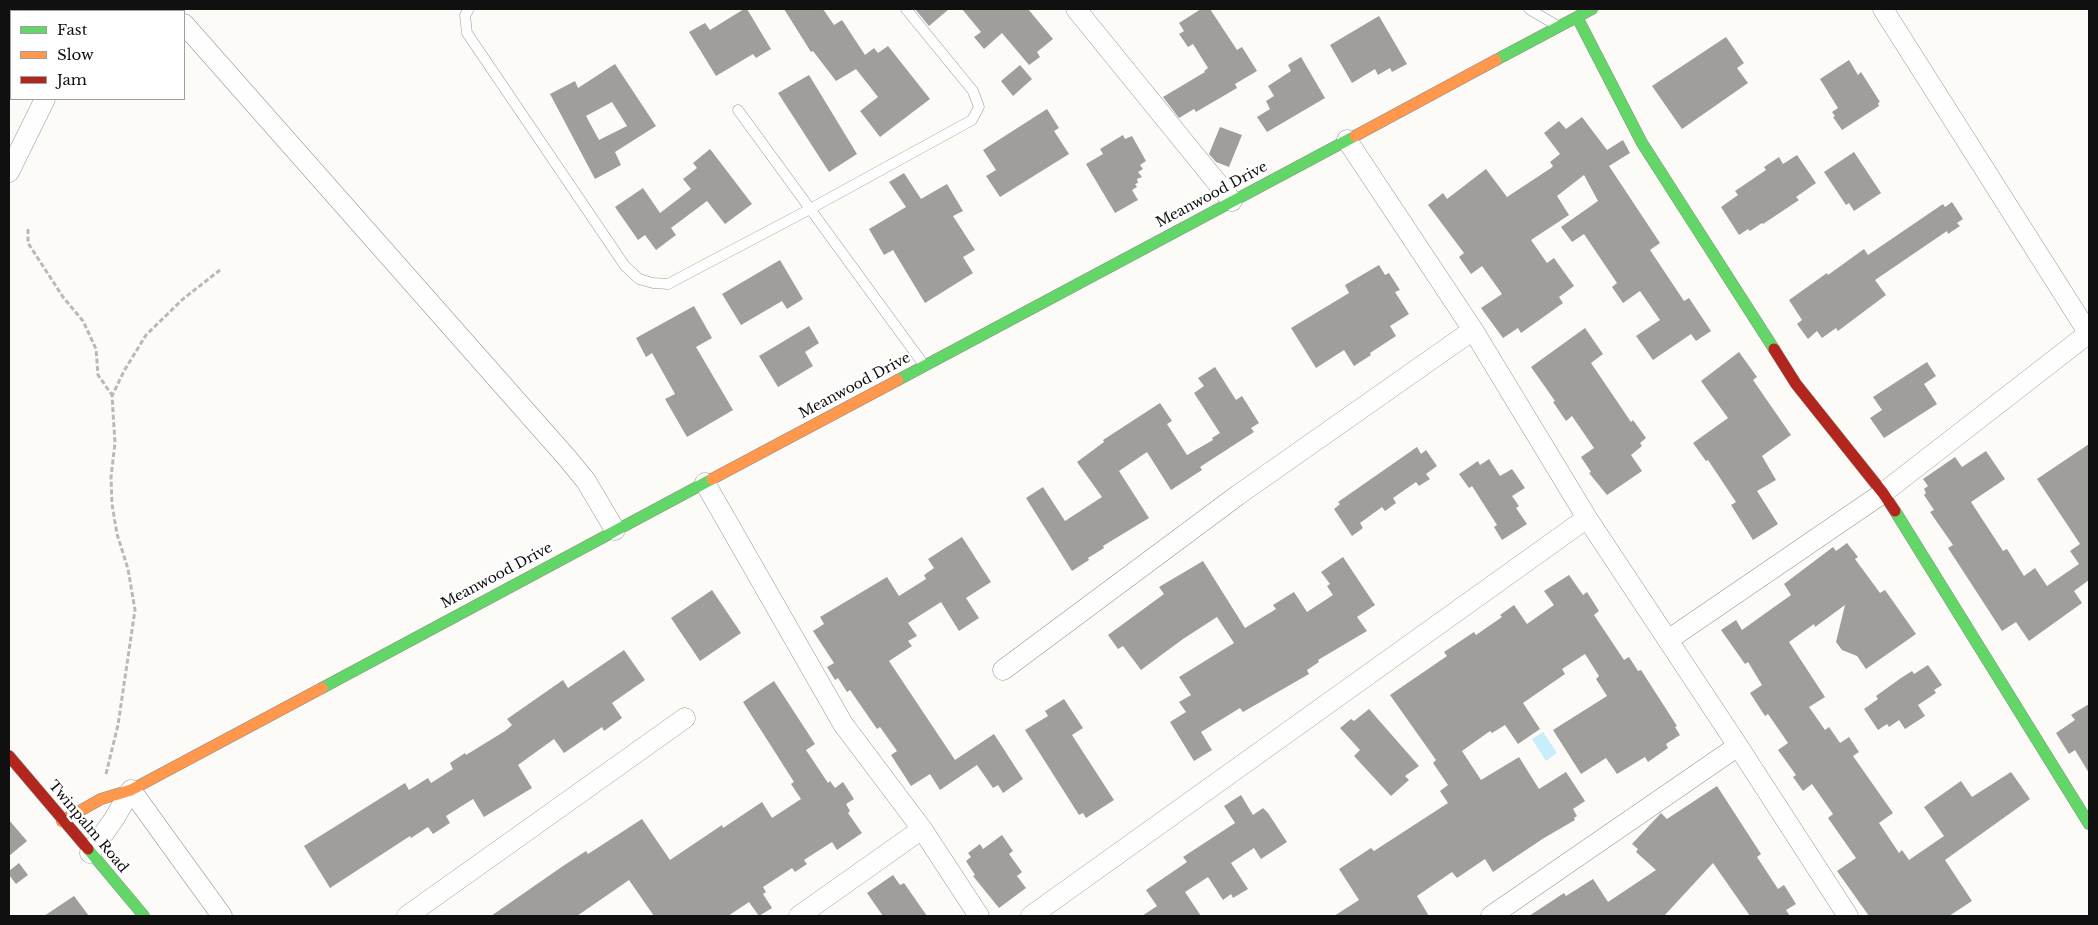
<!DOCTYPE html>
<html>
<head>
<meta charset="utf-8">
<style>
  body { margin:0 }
  #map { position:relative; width:2098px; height:925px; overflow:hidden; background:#fcfbf7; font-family:"Libre Baskerville",serif }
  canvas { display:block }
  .frame { position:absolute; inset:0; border:10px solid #101010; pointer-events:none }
  .legend { position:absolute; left:10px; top:10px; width:175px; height:90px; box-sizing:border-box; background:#fff; border:1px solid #9f9f9f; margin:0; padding:6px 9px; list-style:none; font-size:15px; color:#101010 }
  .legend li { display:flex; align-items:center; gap:10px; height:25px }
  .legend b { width:25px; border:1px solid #9f9f9f }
</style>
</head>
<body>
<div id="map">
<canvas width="2098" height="925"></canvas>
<div class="frame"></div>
<ul class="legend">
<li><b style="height:6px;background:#63d668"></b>Fast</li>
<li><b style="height:6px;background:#ff974d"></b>Slow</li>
<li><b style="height:6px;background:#b3261e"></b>Jam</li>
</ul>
</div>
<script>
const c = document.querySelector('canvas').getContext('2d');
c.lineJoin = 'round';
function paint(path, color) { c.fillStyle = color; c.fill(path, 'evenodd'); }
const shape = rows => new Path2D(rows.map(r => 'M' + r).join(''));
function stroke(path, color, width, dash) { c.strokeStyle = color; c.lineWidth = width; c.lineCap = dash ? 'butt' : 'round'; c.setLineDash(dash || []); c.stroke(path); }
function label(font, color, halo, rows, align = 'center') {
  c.font = font + ' "Libre Baskerville",serif'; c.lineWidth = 5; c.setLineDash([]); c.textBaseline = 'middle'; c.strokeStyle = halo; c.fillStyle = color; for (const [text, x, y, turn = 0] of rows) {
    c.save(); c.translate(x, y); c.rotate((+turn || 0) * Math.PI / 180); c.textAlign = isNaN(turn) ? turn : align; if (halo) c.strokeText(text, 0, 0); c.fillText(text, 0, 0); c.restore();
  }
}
const water = shape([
  [1543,732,1557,753,1546,761,1532,739]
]);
const building = shape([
  [744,9,747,9,771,49,756,58,753,54,716,76,689,32,705,23,710,30],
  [784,9,823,9,834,25,842,20,865,55,874,48,878,53,888,46,930,99,880,137,860,111,878,97,856,69,836,81,813,51,811,52],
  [915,9,949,9,929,26],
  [962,9,1028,9,1053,39,1037,52,1040,57,1029,65,1002,33,984,49,974,37,981,32],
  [1201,9,1210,9,1237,50,1242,47,1257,71,1235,84,1237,88,1196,112,1194,109,1179,118,1163,97,1205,72,1204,71,1208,68,1193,44,1188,47,1179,34,1184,31,1179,23],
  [1379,16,1407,64,1392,72,1390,68,1378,75,1375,69,1352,83,1330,45],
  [1726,37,1744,63,1737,68,1748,83,1682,129,1652,86],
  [1301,57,1325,98,1267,132,1257,117,1270,109,1266,101,1274,96,1268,86,1291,71,1288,65],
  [1849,60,1858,75,1861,72,1880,102,1878,103,1879,106,1842,130,1833,117,1835,116,1832,112,1838,108,1820,79],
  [615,64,656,126,615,152,621,165,595,179,550,94,575,81,578,88],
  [612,102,627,126,599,140,586,116],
  [1020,65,1032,79,1013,96,1001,81],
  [809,75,857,154,829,172,778,93],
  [1047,109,1059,128,1054,131,1069,154,1000,197,986,176,996,170,983,150],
  [1582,117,1607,150,1623,140,1630,153,1609,166,1660,243,1650,250,1684,301,1689,298,1711,331,1696,341,1691,334,1653,360,1636,336,1660,320,1640,291,1623,303,1612,287,1617,283,1584,234,1572,242,1561,227,1598,201,1584,175,1557,196,1569,215,1531,240,1547,263,1554,258,1574,286,1559,297,1563,303,1521,333,1518,328,1503,338,1481,308,1502,294,1482,266,1471,274,1459,257,1464,253,1428,205,1443,193,1447,199,1486,169,1507,197,1551,168,1553,166,1550,162,1560,154,1544,133,1559,121,1566,129],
  [1220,127,1242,135,1229,167,1216,162,1209,154],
  [1123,135,1125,139,1132,136,1146,161,1140,165,1143,169,1138,172,1142,177,1137,179,1138,183,1135,184,1137,187,1132,190,1138,200,1115,213,1086,164,1103,154,1100,149],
  [710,149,752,204,725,224,707,201,671,228,676,235,656,250,645,235,638,240,615,207,643,188,660,213,691,189,683,179,697,168,693,163],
  [1854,152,1881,193,1854,211,1849,203,1846,205,1824,172],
  [1797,155,1816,183,1796,197,1799,200,1763,224,1762,223,1750,231,1748,229,1739,235,1721,207,1738,195,1735,191,1766,170,1764,167,1779,157,1783,164],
  [904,173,921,199,947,184,963,211,953,216,975,250,963,257,973,273,925,303,893,250,884,255,869,229,906,207,889,182],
  [1952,202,1963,219,1957,223,1960,226,1948,234,1947,231,1875,280,1886,295,1838,331,1836,328,1822,338,1817,331,1808,339,1797,324,1802,320,1789,300,1827,273,1828,275,1864,249,1868,255,1943,204,1945,207],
  [780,260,803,299,787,309,782,301,741,325,722,294],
  [1379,265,1385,275,1389,273,1400,290,1395,292,1409,314,1390,326,1396,336,1370,353,1371,355,1354,366,1344,350,1316,368,1291,328,1349,293,1345,285],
  [694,306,712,338,696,347,733,410,687,437,665,399,675,394,652,353,646,357,636,338],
  [809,326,819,343,805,352,813,366,778,387,759,356],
  [1585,328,1603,354,1591,363,1631,422,1633,420,1646,438,1640,443,1642,446,1631,455,1642,471,1607,495,1589,473,1591,472,1581,457,1594,448,1572,416,1566,421,1553,402,1555,401,1531,367],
  [1739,352,1757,377,1753,380,1791,435,1762,456,1776,480,1757,491,1778,524,1753,540,1731,505,1736,502,1708,460,1706,461,1693,443,1728,418,1701,381],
  [1927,362,1936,376,1924,384,1937,404,1884,438,1870,418,1882,410,1873,397],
  [1215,367,1236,400,1242,396,1259,423,1251,428,1254,432,1200,467,1202,470,1171,490,1147,452,1119,471,1149,518,1103,546,1104,548,1088,558,1089,560,1072,571,1026,498,1043,487,1065,521,1102,497,1077,462,1104,442,1103,440,1160,403,1172,421,1167,424,1187,455,1213,440,1212,438,1220,433,1194,393,1204,386,1198,378],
  [2089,444,2089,580,2074,591,2082,603,2029,641,2016,622,2002,631,1948,548,1953,545,1930,512,1934,510,1924,495,1926,493,1924,489,1928,486,1923,479,1955,457,1962,467,1986,451,2005,479,1971,502,2003,551,2007,549,2024,576,2035,568,2047,586,2079,564,2070,551,2080,544,2037,479],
  [1417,447,1421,454,1426,450,1437,466,1426,474,1430,479,1419,486,1416,482,1393,498,1396,503,1385,511,1382,507,1360,523,1363,528,1352,536,1334,509,1340,504,1338,502],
  [1489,459,1500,476,1512,469,1525,488,1512,496,1519,506,1516,508,1527,524,1502,540,1494,527,1497,525,1472,486,1469,488,1459,474,1478,461,1480,465],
  [962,537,991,582,966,598,979,618,959,631,941,602,908,623,917,636,908,641,912,646,889,661,955,760,994,734,1023,779,1003,793,998,785,993,788,977,765,940,790,930,774,911,786,891,755,897,751,880,727,877,729,850,690,847,692,838,678,835,680,827,667,834,663,813,631,824,624,820,617,887,577,899,596,926,579,924,575,934,568,928,559],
  [1847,543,1858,557,1855,559,1880,593,1885,590,1916,634,1866,669,1857,656,1842,650,1836,642,1845,605,1815,627,1814,624,1789,642,1825,697,1809,707,1825,730,1829,727,1840,743,1849,737,1859,752,1853,756,1893,813,1879,823,1899,853,1902,850,1909,860,1944,836,1924,807,1961,781,1972,797,2011,772,2030,799,1945,860,1972,901,1949,916,1869,916,1837,871,1856,858,1828,818,1833,814,1812,784,1803,791,1793,777,1796,775,1778,750,1788,743,1768,714,1765,716,1750,693,1762,685,1748,662,1745,664,1721,630,1736,620,1742,630,1791,595,1784,584,1833,547,1836,551],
  [1343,557,1375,605,1357,617,1367,631,1318,660,1319,662,1307,670,1309,674,1243,712,1240,708,1201,732,1212,750,1194,761,1170,722,1186,712,1179,702,1191,695,1179,677,1234,643,1217,617,1183,639,1141,670,1123,646,1118,649,1108,635,1164,594,1159,587,1203,561,1245,628,1276,609,1273,605,1294,592,1307,612,1333,595,1327,586,1330,584,1321,572],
  [1569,575,1583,595,1587,592,1599,611,1594,615,1624,660,1629,657,1638,671,1641,670,1677,726,1675,727,1680,735,1666,744,1668,748,1648,762,1645,757,1617,774,1606,758,1581,774,1553,730,1607,696,1596,679,1599,676,1585,654,1562,669,1565,674,1523,703,1540,729,1518,744,1505,725,1492,733,1490,731,1462,751,1481,780,1519,757,1539,789,1566,772,1585,801,1573,809,1577,816,1574,818,1575,820,1544,838,1493,872,1485,859,1457,878,1452,872,1417,896,1429,916,1334,916,1359,900,1339,869,1371,848,1374,851,1448,803,1440,791,1448,785,1433,763,1436,760,1390,695,1447,656,1444,652,1474,632,1476,635,1502,617,1500,615,1514,605,1527,624,1554,605,1544,591],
  [712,590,741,633,700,661,671,618],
  [624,650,645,680,612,703,622,718,604,731,602,727,564,753,554,739,518,765,532,788,484,817,473,799,446,816,450,823,433,834,428,827,411,838,410,836,330,888,304,846,405,783,409,790,428,778,431,783,453,769,450,763,465,753,466,755,505,731,512,725,507,719,563,680,568,688],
  [1928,665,1942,685,1934,690,1936,693,1918,705,1925,716,1905,729,1899,720,1889,727,1887,724,1878,730,1864,709,1878,699,1876,696,1901,678,1912,671,1914,674],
  [774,681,815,744,806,750,828,783,830,781,835,788,843,782,854,799,846,804,850,811,848,813,862,833,837,850,832,842,804,860,807,864,795,872,792,868,763,887,766,892,763,894,772,908,759,916,749,902,728,916,654,916,629,880,577,916,491,916,563,866,586,851,588,854,642,819,670,860,722,825,723,828,762,802,772,818,801,799,791,784,794,782,743,702],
  [1064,699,1083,728,1072,735,1114,800,1086,818,1083,813,1079,815,1025,730,1048,716,1045,711],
  [2089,704,2089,773,2075,750,2069,754,2056,733,2075,720,2071,715],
  [1369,709,1419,766,1405,776,1409,780,1391,796,1354,756,1360,750,1340,728,1351,719,1354,721],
  [1717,786,1761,854,1757,857,1778,889,1784,885,1796,904,1786,910,1790,916,1750,916,1713,863,1664,916,1529,916,1564,893,1566,896,1593,879,1608,902,1656,870,1636,852,1638,849,1632,844,1661,813,1667,819],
  [1241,795,1253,815,1263,808,1268,813,1287,842,1261,859,1254,848,1231,863,1248,889,1233,898,1231,894,1223,900,1208,877,1185,892,1201,916,1142,916,1157,906,1146,890,1187,862,1183,857,1235,823,1224,806],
  [9,820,27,841,9,856],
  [1002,835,1013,851,1009,854,1022,872,1017,876,1026,888,999,908,973,876,975,875,966,861,971,857,968,853,980,844,983,849],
  [19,863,28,875,16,884,9,875,9,871],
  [893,875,900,885,904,883,927,916,883,916,867,893],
  [74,896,89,916,44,916]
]);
const path = shape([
  [28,229,28,243,63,297,83,321,96,349,98,375,112,395],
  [106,774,118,725,135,610,128,569,117,534,112,504,111,477,115,443,112,396,124,371,146,335,183,299,220,270]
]);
const lane = shape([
  [469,9,465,15,467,33,625,266,639,279,653,283,668,284,810,209,972,120,979,107,973,91,906,9],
  [1529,9,1556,25],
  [738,110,924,365]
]);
const street = shape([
  [168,9,171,11],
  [1076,9,1232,201],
  [1883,9,2089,334],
  [90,11,92,9],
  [121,11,126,9],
  [184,24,568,459,586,481,615,530],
  [1347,140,1473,330,1587,518,1738,746,1848,916],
  [9,172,45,99],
  [705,483,843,724,922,829,979,916],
  [1668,640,1883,493,2089,333],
  [1003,670,1238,495,1473,330],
  [90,853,114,819,131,790,222,916],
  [407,916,685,718],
  [799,916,922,829],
  [1031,916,1587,518],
  [1491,916,1738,746]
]);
const fast = shape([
  [1577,17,1642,143,1774,349],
  [1496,60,1592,9],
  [898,380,1355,136],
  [1895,511,2089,824],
  [322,688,712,479],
  [88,849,144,916]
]);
const slow = shape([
  [1355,136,1496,60],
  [712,479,898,380],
  [62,821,101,799,131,790,322,688]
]);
const jam = shape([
  [1774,349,1796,384,1883,493,1895,511],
  [9,756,88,849]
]);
const streetNames = [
  ["Meanwood Drive",1212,195,-28],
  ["Meanwood Drive",855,386,-28],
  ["Meanwood Drive",497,576,-28],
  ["Twinpalm Road",88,827,50]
];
paint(water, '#c8edfb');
paint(building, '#a09e9b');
stroke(lane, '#969694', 11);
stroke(street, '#969694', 21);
stroke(fast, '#8d8c8b', 12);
stroke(slow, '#8d8c8b', 12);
stroke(jam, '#8d8c8b', 12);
stroke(path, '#b9b9b8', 3, [5, 2.5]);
stroke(lane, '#fffefe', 10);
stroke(street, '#fffefe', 20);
stroke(fast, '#63d668', 11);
stroke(slow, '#ff974d', 11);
stroke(jam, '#b3261e', 11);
label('14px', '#101010', '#fff', streetNames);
</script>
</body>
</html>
